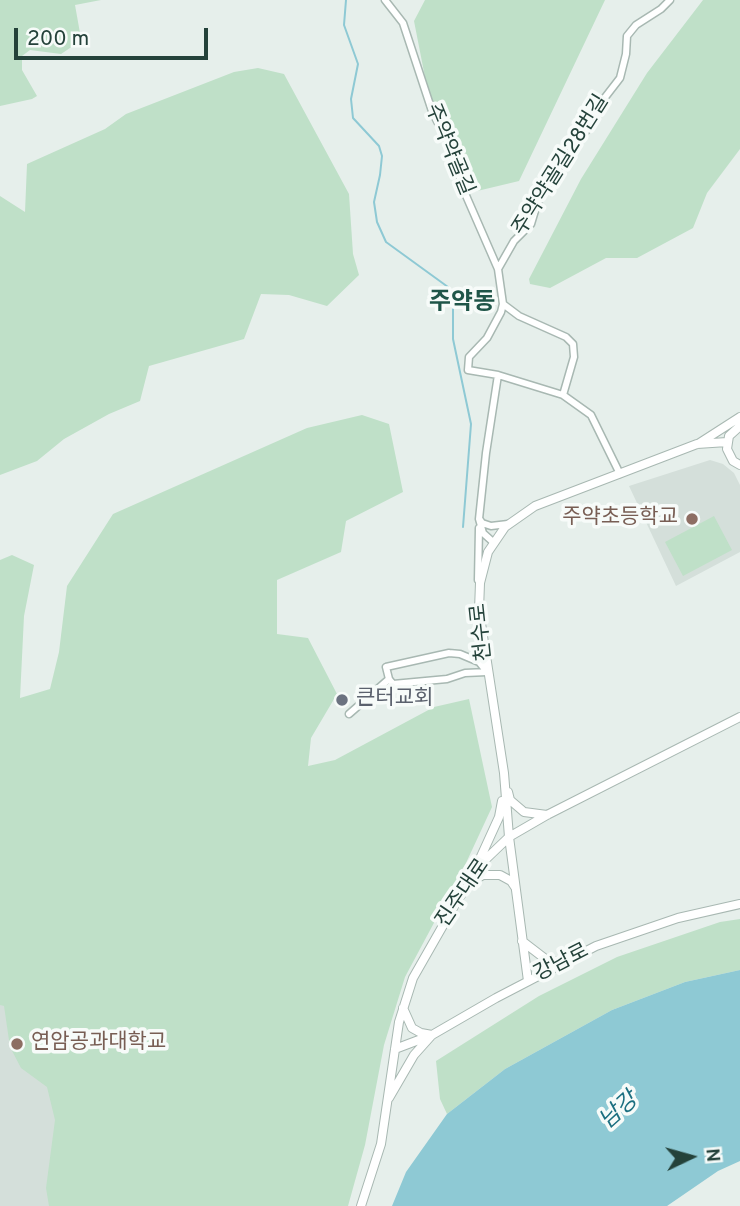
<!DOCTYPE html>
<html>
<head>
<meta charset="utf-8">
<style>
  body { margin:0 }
  #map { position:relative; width:740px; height:1206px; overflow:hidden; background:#e6efeb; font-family:Overpass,sans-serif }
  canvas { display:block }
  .north { position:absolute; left:656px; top:1122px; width:70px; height:70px; -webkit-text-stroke:5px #f7fbf9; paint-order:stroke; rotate:85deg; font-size:19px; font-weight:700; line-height:28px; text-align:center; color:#24423a }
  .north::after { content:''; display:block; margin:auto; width:24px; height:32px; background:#24423a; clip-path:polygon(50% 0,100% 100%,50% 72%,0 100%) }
  .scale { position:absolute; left:14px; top:28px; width:194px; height:32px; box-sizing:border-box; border:4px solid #24423a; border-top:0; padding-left:9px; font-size:21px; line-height:24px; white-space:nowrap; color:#24423a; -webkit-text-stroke:5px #f7fbf9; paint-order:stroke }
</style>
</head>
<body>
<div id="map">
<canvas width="740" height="1206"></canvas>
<div class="north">N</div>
<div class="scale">200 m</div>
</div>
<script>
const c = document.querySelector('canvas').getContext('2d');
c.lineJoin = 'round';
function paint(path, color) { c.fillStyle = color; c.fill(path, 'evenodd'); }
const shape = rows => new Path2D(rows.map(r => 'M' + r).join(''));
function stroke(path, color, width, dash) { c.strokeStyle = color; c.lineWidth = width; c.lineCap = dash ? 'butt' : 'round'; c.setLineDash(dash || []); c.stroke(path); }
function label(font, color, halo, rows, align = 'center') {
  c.font = font + ' Overpass,"Noto Sans KR",sans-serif'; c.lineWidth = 7; c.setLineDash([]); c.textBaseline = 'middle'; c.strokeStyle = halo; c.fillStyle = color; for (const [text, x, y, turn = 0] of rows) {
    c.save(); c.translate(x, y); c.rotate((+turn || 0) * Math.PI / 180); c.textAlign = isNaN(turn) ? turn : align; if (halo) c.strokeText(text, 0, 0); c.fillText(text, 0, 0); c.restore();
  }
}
const built = shape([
  [710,460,723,464,734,473,740,485,740,552,676,586,629,486],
  [0,984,68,1103,58,1206,0,1206]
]);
const green = shape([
  [0,0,101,0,75,5,80,33,76,44,61,54,30,50,22,56,22,70,37,96,32,99,0,106],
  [425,0,605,0,519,181,473,192,434,123,414,21],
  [703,0,740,0,740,149,707,193,693,228,637,258,606,258,550,288,530,284,529,279,581,179,647,73],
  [258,68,284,74,349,194,353,254,359,275,327,306,289,295,261,294,244,339,149,366,140,401,109,414,64,439,37,461,0,475,0,196,25,212,27,164,105,129,126,114,234,72],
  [362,415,389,424,403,492,346,521,341,552,277,580,277,634,308,638,337,694,311,738,308,766,335,760,434,707,469,699,492,807,466,863,405,977,384,1045,365,1145,348,1206,49,1206,46,1188,55,1120,47,1087,21,1068,10,1047,4,1006,0,1005,0,560,12,555,34,565,24,616,20,698,50,689,59,652,67,586,113,514,307,428],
  [714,516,732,550,683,576,665,542],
  [740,919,740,970,685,982,612,1010,505,1069,447,1114,440,1099,436,1061,539,996,617,957,720,922]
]);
const water = shape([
  [740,970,740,1161,718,1171,667,1206,392,1206,406,1172,447,1114,505,1069,612,1010,685,982]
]);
const stream = shape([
  [346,0,344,25,358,64,351,99,353,118,379,146,382,156,380,175,374,202,377,222,386,242,448,287,453,298,453,339,471,424,463,527]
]);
const minor = shape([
  [385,0,403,23,432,111,451,149,464,191,498,269,503,304,501,312,487,338,469,357,468,370,498,375,563,395,591,415,620,474],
  [498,269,514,241,531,224,537,204,563,160,590,126,603,100,620,78,626,54,627,36,636,25,661,9,670,0],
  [503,304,519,316,566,337,573,344,574,357,563,395],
  [480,520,482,523,491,526,508,524],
  [493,542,483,533,479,519,486,453,498,375],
  [478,580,479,528],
  [449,653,460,654,479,662,487,672,465,673,447,679,393,684,389,679,386,667,449,653],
  [349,714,389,679]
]);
const tertiary = shape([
  [740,426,729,436,727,449,733,461,740,465],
  [698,444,740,417],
  [508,792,510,800,524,812,547,815],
  [478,863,499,817,502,801],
  [472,881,483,875,500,875,511,881,515,887],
  [522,941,548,961,564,962],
  [528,981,509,837,504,773,479,610,480,583,488,552,505,527,535,506,697,444,727,442],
  [403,1008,412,1028,421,1033,432,1035],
  [395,1049,432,1035,496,998,596,946,678,918,740,904],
  [389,1098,414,1055,431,1036],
  [361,1206,381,1144,399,1022,413,978,457,901,486,859,509,837,547,815,740,717]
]);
const markers = [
  [692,519,7,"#8d6e63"],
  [342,700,7,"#6b7280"],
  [17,1044,7,"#8d6e63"]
];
const streetNames = [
  ["주약약골길",448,150,68],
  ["주약약골길28번길",562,166,-58],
  ["천수로",483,632,-96],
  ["진주대로",464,894,-56],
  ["강남로",562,964,-27]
];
const educationNames = [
  ["주약초등학교",678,519],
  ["연암공과대학교",31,1044,"left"]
];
const worshipNames = [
  ["큰터교회",356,700]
];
const waterNames = [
  ["남강",620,1112,-42]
];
const quarterNames = [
  ["주약동",462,304]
];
paint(built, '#d4dfda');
paint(green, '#bfe0c8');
paint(water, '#8ec9d4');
stroke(stream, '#8ec9d4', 2);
stroke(minor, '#a8b8b2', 9);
stroke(tertiary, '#a8b8b2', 10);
stroke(minor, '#fff', 6);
stroke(tertiary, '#fff', 8);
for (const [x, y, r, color] of markers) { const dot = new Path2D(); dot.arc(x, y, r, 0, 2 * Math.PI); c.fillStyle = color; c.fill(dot); stroke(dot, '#f7fbf9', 2.5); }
label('21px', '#24423a', '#f7fbf9', streetNames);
label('21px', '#785e54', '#f7fbf9', educationNames, 'right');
label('21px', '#5b616d', '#f7fbf9', worshipNames, 'left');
label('italic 23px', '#1c6f80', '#f7fbf9', waterNames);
label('bold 24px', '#1f5548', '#f7fbf9', quarterNames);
</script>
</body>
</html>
